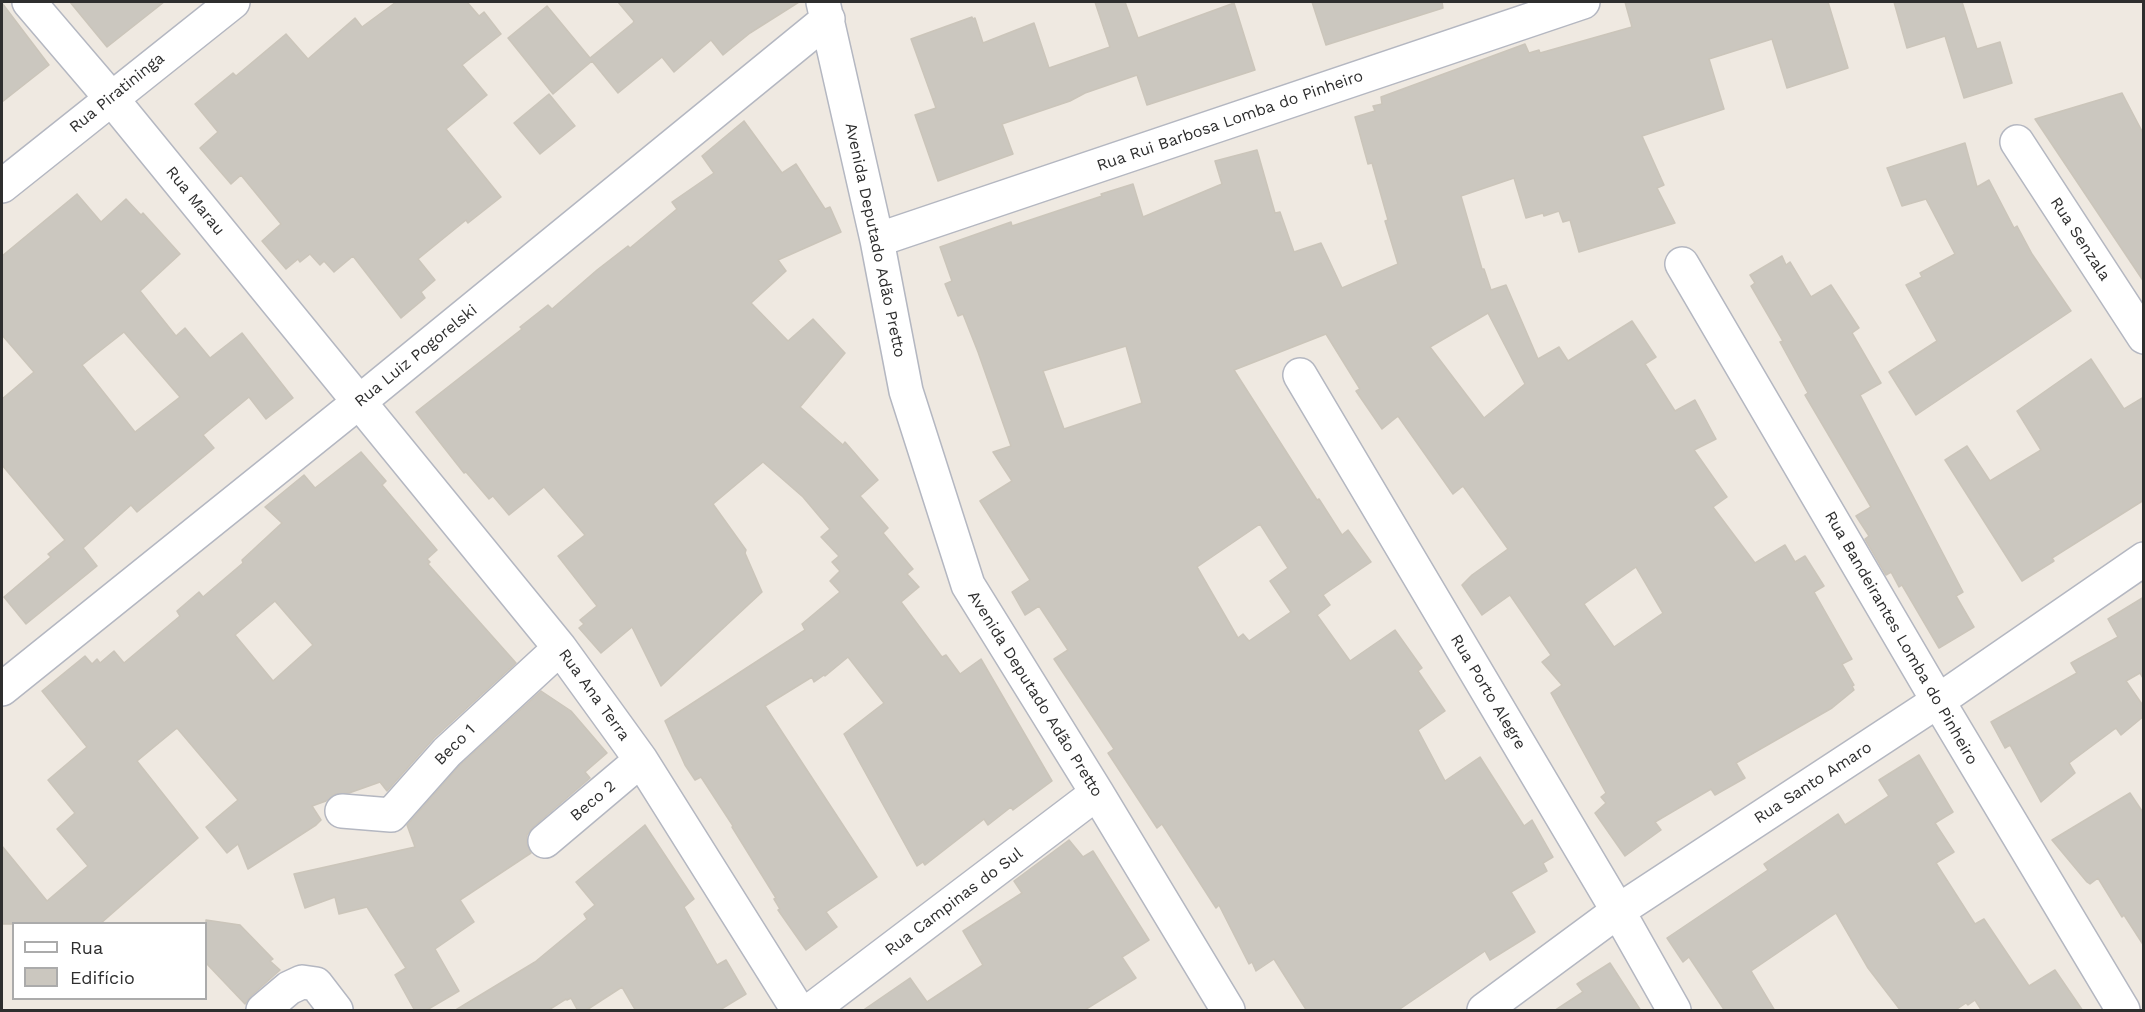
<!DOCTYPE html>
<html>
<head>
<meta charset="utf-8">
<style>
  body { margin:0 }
  #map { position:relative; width:2145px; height:1012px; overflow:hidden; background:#efe9e1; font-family:"Work Sans",sans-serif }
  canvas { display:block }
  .frame { position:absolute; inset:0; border:3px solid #2e2e2e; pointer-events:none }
  .legend { position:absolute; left:12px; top:922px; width:195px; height:78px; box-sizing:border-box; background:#fff; border:2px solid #ababab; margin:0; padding:8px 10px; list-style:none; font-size:18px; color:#2e2e2e }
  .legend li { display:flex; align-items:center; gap:12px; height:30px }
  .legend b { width:30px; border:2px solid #ababab }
</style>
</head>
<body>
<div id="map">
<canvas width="2145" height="1012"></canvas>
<div class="frame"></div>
<ul class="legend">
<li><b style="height:8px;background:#fff"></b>Rua</li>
<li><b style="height:16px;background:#cbc7bf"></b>Edifício</li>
</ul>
</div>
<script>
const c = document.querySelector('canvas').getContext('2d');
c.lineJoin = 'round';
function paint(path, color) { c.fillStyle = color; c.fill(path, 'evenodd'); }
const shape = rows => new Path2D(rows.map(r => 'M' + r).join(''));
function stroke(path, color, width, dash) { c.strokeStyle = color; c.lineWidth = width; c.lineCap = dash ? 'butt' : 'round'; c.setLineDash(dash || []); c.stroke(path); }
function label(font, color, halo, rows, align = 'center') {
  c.font = font + ' "Work Sans",sans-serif'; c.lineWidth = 6; c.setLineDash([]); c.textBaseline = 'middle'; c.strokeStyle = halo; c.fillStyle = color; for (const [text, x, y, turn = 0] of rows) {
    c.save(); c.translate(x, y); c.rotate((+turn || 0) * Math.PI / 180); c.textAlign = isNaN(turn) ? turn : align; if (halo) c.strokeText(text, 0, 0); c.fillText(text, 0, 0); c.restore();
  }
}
const building = shape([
  [70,2,164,2,107,47,70,2],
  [396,2,467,2,479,16,484,12,501,34,462,65,487,95,446,129,501,197,468,223,466,220,418,259,435,280,421,292,425,298,401,318,353,256,334,272,324,261,320,265,310,254,300,262,298,259,286,269,262,241,281,224,241,175,231,184,200,148,218,132,195,104,233,73,236,76,286,34,308,59,355,18,362,27,396,2],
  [618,2,799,2,750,33,723,55,711,40,674,72,662,57,618,93,592,61,553,94,508,38,547,6,590,58,633,23,634,21,618,2],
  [1095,2,1125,2,1138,38,1234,3,1255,70,1147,105,1137,75,1085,93,1070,101,1002,124,1013,154,938,181,915,115,936,108,911,39,972,17,973,19,975,18,983,43,1034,23,1049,68,1110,47,1095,2],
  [1312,2,1442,2,1443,8,1326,45,1312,2],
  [1625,2,1828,2,1848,68,1787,88,1772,39,1709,59,1724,109,1642,136,1664,185,1657,188,1675,223,1579,252,1570,220,1563,222,1559,211,1544,216,1543,213,1526,218,1514,178,1461,196,1482,269,1484,269,1491,290,1506,285,1538,359,1559,347,1568,361,1632,321,1656,357,1645,364,1675,411,1695,400,1716,439,1694,450,1727,497,1713,507,1755,563,1785,545,1795,562,1805,556,1824,586,1814,592,1852,659,1842,664,1854,685,1852,686,1854,690,1832,708,1736,763,1745,778,1715,795,1711,789,1655,822,1661,830,1625,856,1595,813,1606,803,1601,797,1606,793,1551,693,1562,685,1542,662,1551,655,1510,595,1482,615,1462,585,1472,575,1508,549,1463,486,1453,494,1398,416,1382,429,1356,391,1360,389,1326,334,1234,370,1317,500,1319,499,1342,535,1348,530,1371,562,1323,595,1330,605,1317,615,1350,661,1395,630,1422,668,1418,671,1445,711,1418,730,1445,781,1480,757,1524,826,1532,820,1553,857,1543,863,1547,871,1511,892,1535,932,1490,960,1485,951,1397,1011,1307,1011,1274,959,1256,971,1252,962,1249,964,1219,905,1216,908,1162,824,1157,828,1108,753,1114,749,1054,659,1068,650,1039,606,1025,615,1012,592,1030,580,980,501,1012,481,993,452,1011,446,978,352,963,314,958,316,945,284,952,281,940,247,1011,222,1012,226,1102,196,1101,194,1133,184,1143,217,1222,184,1215,161,1257,150,1275,213,1280,212,1294,252,1321,243,1342,288,1398,264,1385,221,1388,220,1372,163,1368,164,1355,117,1375,111,1373,106,1382,104,1381,97,1525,44,1529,53,1539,50,1540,53,1632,27,1625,2],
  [1488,313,1525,384,1484,418,1430,347,1488,313],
  [1126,346,1142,403,1064,429,1043,371,1126,346],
  [1260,524,1288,568,1270,581,1291,612,1249,641,1243,634,1238,638,1197,567,1260,524],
  [1636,567,1663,613,1614,647,1584,604,1636,567],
  [1894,2,1962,2,1977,49,2000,42,2012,83,1964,98,1945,36,1907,48,1894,2],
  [2,3,49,65,2,102,2,3],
  [2122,93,2144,135,2144,282,2035,119,2122,93],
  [549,94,575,126,540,154,514,123,549,94],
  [744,121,782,173,796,164,825,209,830,207,841,232,778,260,786,271,751,303,788,341,813,319,845,353,800,407,843,445,845,442,878,480,860,496,888,528,883,533,913,569,907,574,919,587,901,602,942,657,946,655,960,674,981,659,1052,781,1013,810,1011,807,988,825,984,819,925,865,923,862,917,866,844,734,884,703,848,657,825,676,824,675,814,682,812,677,765,706,877,877,826,912,837,927,806,950,778,910,780,909,774,899,776,898,732,827,733,826,701,777,695,780,685,765,665,721,805,630,802,624,840,592,830,581,840,571,832,562,839,556,821,537,830,529,803,497,763,462,713,504,746,550,745,553,762,592,661,686,632,627,601,653,579,628,584,624,580,620,597,606,558,556,585,535,544,487,509,515,493,496,489,499,466,472,464,473,416,412,522,329,520,327,548,305,552,309,597,270,628,246,630,248,677,209,672,202,714,173,702,156,744,121],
  [1965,143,1977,187,1989,180,2014,228,2017,226,2032,254,2071,311,1916,415,1889,372,1937,341,1906,285,1922,277,1920,273,1955,254,1926,199,1902,206,1887,168,1965,143],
  [77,194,101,222,126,199,141,215,143,213,180,254,140,291,176,336,185,328,210,358,242,333,293,398,266,419,249,397,203,435,214,448,137,512,131,505,83,548,97,566,26,624,4,597,51,557,48,554,65,540,2,465,2,399,34,372,2,335,2,256,77,194],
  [124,332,180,397,135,432,82,365,124,332],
  [1782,256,1786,265,1790,262,1811,297,1831,285,1859,328,1852,333,1881,383,1860,395,1963,592,1956,596,1974,627,1939,648,1902,585,1899,587,1891,572,1886,575,1865,539,1869,536,1856,516,1871,507,1805,395,1808,393,1780,342,1783,341,1751,286,1755,283,1750,275,1782,256],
  [2091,359,2124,409,2144,397,2144,500,2052,558,2054,561,2022,581,1945,460,1967,446,1990,481,2041,450,2017,411,2091,359],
  [361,452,386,481,382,485,437,550,427,559,430,562,428,564,516,663,434,738,387,791,380,782,349,793,335,794,326,801,312,806,321,820,316,825,248,869,238,844,227,853,206,827,238,800,177,728,137,761,198,838,100,924,2,924,2,846,47,901,88,866,57,829,75,813,48,780,87,747,42,691,85,656,92,664,97,659,100,663,114,651,124,663,180,616,177,611,199,592,203,597,243,563,242,560,282,523,265,507,304,475,315,488,361,452],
  [275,601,313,645,273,681,235,635,275,601],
  [2144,597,2144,680,2140,673,2126,681,2144,707,2144,716,2121,735,2116,728,2069,763,2075,773,2041,802,2010,745,2005,748,1991,722,2077,673,2071,663,2118,637,2108,619,2144,597],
  [541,691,571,711,607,753,585,772,590,778,533,827,527,835,527,844,531,853,460,900,474,922,435,949,459,991,425,1011,415,1011,395,975,406,968,367,907,339,914,335,897,305,908,294,874,415,847,407,825,460,765,541,691],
  [1919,755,1953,812,1935,823,1954,852,1936,863,1975,924,1984,919,2029,986,2055,970,2083,1011,1982,1011,1975,1000,1968,1005,1966,1003,1954,1011,1901,1011,1868,968,1836,913,1751,971,1775,1011,1725,1011,1689,957,1683,962,1667,938,1768,870,1764,864,1838,814,1845,825,1889,796,1879,780,1919,755],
  [2130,793,2144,814,2144,946,2124,915,2122,917,2098,878,2090,884,2087,882,2052,840,2130,793],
  [645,825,694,899,684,907,717,965,726,960,746,994,718,1011,636,1011,622,987,585,1011,578,1011,571,998,567,1000,566,999,547,1011,454,1011,535,962,587,919,584,914,595,905,576,882,645,825],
  [1069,840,1083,857,1093,851,1149,940,1122,957,1136,978,1083,1011,862,1011,910,978,927,1002,983,965,963,931,1022,893,1014,881,1069,840],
  [206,920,240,925,273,959,270,961,280,970,251,996,245,1004,206,963,206,920],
  [1610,963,1641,1011,1554,1011,1583,992,1577,984,1610,963]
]);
const minor = shape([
  [29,2,111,98,560,648,641,760,798,1010],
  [823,2,877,240,906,391,968,585,1097,793,1228,1010],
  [2017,142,2144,337],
  [2,186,233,2],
  [877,240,1583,2],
  [1682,264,1938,701,2123,1010],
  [1300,375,1618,911,1674,1010],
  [2,689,359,402,828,19],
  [342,811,391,815,447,752,560,648],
  [545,841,641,760],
  [263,1010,289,988,302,982,316,984,336,1010],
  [811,1010,1097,793],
  [1484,1010,1618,911,1938,701,2144,559]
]);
const streetNames = [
  ["Rua Piratininga",117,93,-39],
  ["Rua Rui Barbosa Lomba do Pinheiro",1230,121,-19],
  ["Rua Marau",195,201,51],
  ["Rua Senzala",2080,239,57],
  ["Avenida Deputado Adão Pretto",875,240,78],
  ["Rua Luiz Pogorelski",416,356,-39],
  ["Rua Bandeirantes Lomba do Pinheiro",1901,638,60],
  ["Rua Porto Alegre",1488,692,59],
  ["Avenida Deputado Adão Pretto",1035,694,58],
  ["Rua Ana Terra",594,695,54],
  ["Beco 1",455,745,-45],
  ["Rua Santo Amaro",1813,783,-33],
  ["Beco 2",593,801,-40],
  ["Rua Campinas do Sul",954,902,-37]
];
paint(building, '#cbc7bf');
stroke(building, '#cbc5ba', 1.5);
stroke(minor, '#b4b7c1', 36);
stroke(minor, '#fff', 33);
label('16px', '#2e2e2e', '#fff', streetNames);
</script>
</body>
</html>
